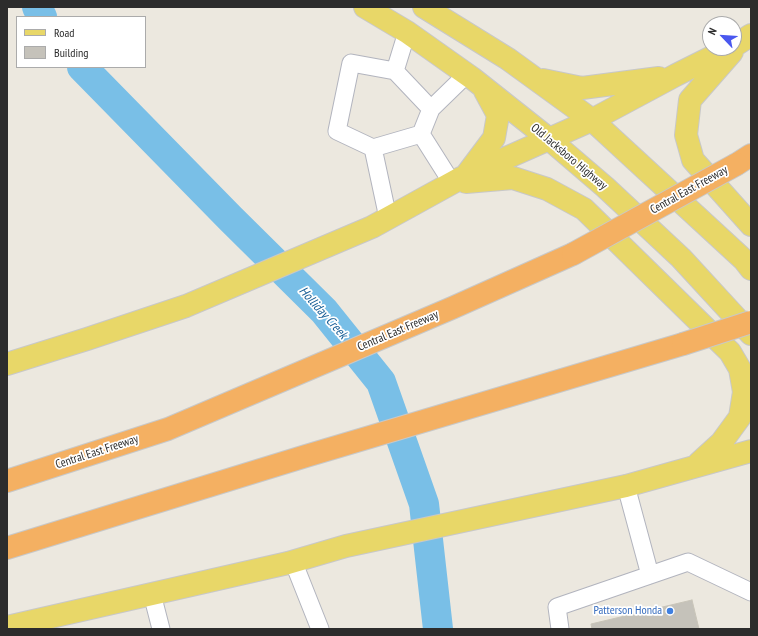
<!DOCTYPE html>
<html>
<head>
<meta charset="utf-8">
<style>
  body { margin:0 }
  #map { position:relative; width:758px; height:636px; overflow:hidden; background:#ece8df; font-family:"PT Sans Narrow",sans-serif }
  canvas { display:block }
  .frame { position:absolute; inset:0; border:8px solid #2c2c2c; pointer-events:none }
  .legend { position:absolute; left:16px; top:16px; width:130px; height:52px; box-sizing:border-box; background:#fff; border:1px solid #ababab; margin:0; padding:5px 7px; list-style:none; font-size:12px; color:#2c2c2c }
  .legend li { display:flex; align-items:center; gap:8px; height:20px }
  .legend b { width:20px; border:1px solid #ababab }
  .north { position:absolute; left:702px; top:16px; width:40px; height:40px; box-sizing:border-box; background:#fff; border:1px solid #ababab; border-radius:50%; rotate:295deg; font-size:11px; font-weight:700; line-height:16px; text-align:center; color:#2c2c2c }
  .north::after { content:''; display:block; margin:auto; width:14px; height:18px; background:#4a58ef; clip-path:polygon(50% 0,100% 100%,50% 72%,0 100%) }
</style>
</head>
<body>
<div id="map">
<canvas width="758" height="636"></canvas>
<div class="frame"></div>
<ul class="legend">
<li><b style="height:5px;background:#e8d768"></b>Road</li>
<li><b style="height:11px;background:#c5c2ba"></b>Building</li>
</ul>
<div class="north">N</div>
</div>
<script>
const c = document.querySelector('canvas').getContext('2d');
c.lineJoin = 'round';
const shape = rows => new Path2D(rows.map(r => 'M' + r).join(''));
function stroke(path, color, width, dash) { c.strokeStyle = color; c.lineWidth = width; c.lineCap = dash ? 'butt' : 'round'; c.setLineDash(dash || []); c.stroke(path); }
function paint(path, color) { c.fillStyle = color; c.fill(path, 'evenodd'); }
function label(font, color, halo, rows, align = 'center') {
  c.font = font + ' "PT Sans Narrow",sans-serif'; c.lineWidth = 3.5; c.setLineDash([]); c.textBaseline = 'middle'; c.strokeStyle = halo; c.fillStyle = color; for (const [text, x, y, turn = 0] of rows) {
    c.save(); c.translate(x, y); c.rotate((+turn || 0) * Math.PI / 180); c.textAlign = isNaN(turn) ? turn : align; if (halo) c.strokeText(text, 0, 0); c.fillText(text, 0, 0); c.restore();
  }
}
const river = shape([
  [37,7,42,17],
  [82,67,230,218,324,311,381,382,424,504,438,629]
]);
const building = shape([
  [692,600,699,629,592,629,591,624,692,600]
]);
const minor = shape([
  [431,109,467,74],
  [421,134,452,183],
  [373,148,421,134,431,109,395,71],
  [388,218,373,148,337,131,351,63,395,71,407,32],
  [626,486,650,575],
  [293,561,320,629],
  [152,594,161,629],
  [560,629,557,607,688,562,751,592]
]);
const major = shape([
  [365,7,407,32,472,78,549,139,605,187,681,258,751,334],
  [424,7,508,59,592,120,744,260,751,269],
  [734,46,751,35],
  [732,52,690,100,686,135,693,160,751,225],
  [543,80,582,88,659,78],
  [467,174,494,138,498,115,485,91],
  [466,182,513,178,547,189,584,209,730,352,740,369,744,392,740,417,721,443,699,463],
  [7,364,87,339,186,306,372,227,461,178,592,120,676,75,730,48],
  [7,627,288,563,346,546,626,486,751,451]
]);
const highway = shape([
  [737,164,751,155],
  [7,481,168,429,452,308,573,254],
  [7,548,306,456,683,344]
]);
const highwayBridge = shape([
  [573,254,737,164],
  [683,344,751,322]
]);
const markers = [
  [670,611,4,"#3f7fe0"]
];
const streetNames = [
  ["Old Jacksboro Highway",569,157,40],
  ["Central East Freeway",689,190,-29],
  ["Central East Freeway",398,331,-23],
  ["Central East Freeway",97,452,-18]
];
const shopNames = [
  ["Patterson Honda",662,611]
];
const waterNames = [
  ["Holliday Creek",323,313,48]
];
stroke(river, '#79bfe7', 30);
paint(building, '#c5c2ba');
stroke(building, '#c8c4b8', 1);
stroke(minor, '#b2b4be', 19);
stroke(major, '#c8c8c8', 24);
stroke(highway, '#c8c8c8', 24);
stroke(minor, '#fff', 17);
stroke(major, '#e8d768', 22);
stroke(highway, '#f4b062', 22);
stroke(highwayBridge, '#c8c8c8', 24, []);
stroke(highwayBridge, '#f4b062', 22);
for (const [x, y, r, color] of markers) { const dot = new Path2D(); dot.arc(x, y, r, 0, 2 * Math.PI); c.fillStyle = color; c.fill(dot); stroke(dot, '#fff', 1.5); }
label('12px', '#2c2c2c', '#fff', streetNames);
label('12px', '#366cbe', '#fff', shopNames, 'right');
label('italic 13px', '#165d95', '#fff', waterNames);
</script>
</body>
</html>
